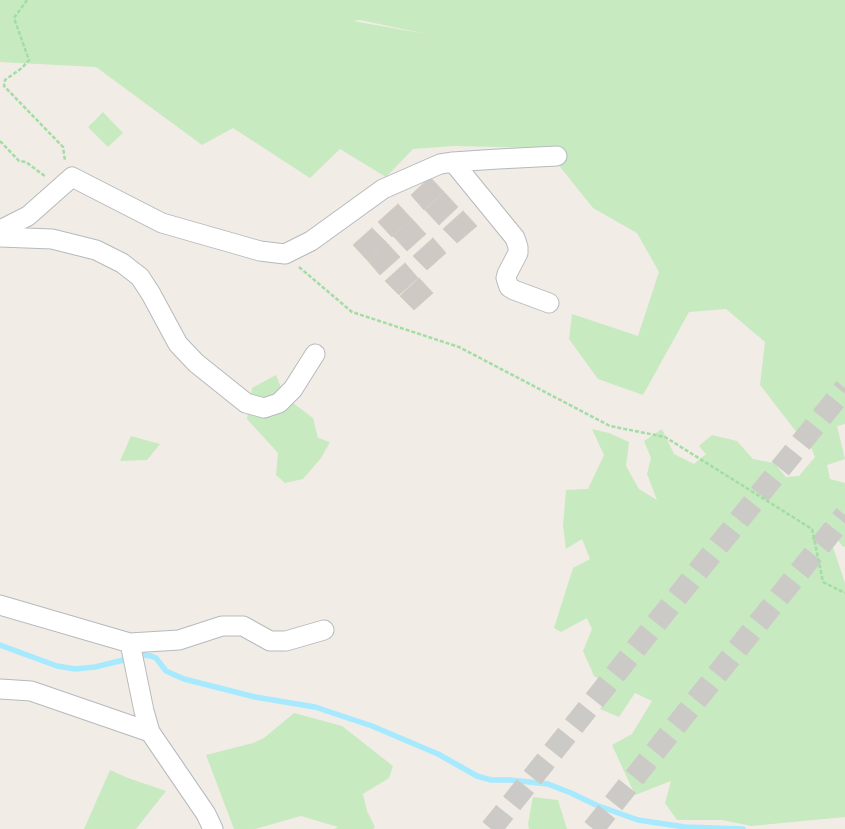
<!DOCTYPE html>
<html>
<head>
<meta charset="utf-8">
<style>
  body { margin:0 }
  canvas { display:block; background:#f1ece5 }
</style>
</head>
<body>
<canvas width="845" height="829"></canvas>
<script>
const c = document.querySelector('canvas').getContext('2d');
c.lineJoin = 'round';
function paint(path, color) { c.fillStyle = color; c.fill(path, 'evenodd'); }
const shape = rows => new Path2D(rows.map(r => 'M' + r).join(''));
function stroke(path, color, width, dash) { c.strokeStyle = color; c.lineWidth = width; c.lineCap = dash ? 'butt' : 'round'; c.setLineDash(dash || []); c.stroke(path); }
const green = shape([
  [0,0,845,0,845,424,837,426,845,459,827,465,830,479,845,483,845,547,842,546,824,520,845,583,845,817,751,826,722,820,677,820,665,803,671,781,635,795,612,745,632,734,652,701,635,693,619,717,600,709,614,690,594,676,583,651,592,629,587,618,561,632,554,628,573,568,590,559,582,539,566,549,563,526,566,490,588,489,604,455,592,429,609,433,629,442,626,466,639,489,657,500,647,474,651,458,644,441,662,429,674,454,694,464,706,454,699,446,712,435,737,441,753,459,774,463,786,477,799,476,815,457,806,436,801,438,760,385,765,342,726,309,689,312,643,395,598,379,569,339,572,314,638,336,659,272,637,233,593,208,545,148,454,146,413,149,386,177,340,149,310,178,233,128,202,145,96,67,0,62],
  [360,20,426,34,353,21],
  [103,112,123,133,108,147,88,127],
  [276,375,285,397,313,418,318,438,330,442,321,458,303,479,285,483,276,475,278,453,247,419,252,388],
  [131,436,160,444,147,460,120,461],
  [294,713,342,726,393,766,389,778,363,794,367,811,375,827,373,829,335,829,338,827,301,816,255,829,234,829,206,755,253,743,264,738],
  [110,770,128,778,166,791,136,829,84,829],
  [533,797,558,800,567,829,529,829,528,824]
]);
const stream = shape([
  [0,645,57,666,75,669,95,667,144,655,151,656,156,658,166,671,184,679,255,697,315,707,372,726,438,754,477,776,491,780,510,780,548,784,571,793,596,805,638,820,685,827,743,829]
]);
const building = shape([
  [430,177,444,192,424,210,411,195,430,177],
  [444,192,458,207,439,225,425,210,444,192],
  [398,204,412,219,392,237,378,222,398,204],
  [463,211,477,226,457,243,443,229,463,211],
  [412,219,426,234,407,251,393,236,412,219],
  [372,228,386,242,367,260,353,245,372,228],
  [433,238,446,253,427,270,413,256,433,238],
  [386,242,400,257,380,275,367,260,386,242],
  [405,263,418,278,399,295,385,281,405,263],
  [419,278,433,293,414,310,400,296,419,278]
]);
const highwayTunnel = shape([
  [491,829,845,388],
  [593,829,845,515]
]);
const path = shape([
  [27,0,14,18,29,60,22,68,5,80,4,86,63,147,65,161],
  [0,141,19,161,26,162,46,177],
  [299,267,352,312,459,347,610,426,665,437,812,529,823,582,845,593]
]);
const minor = shape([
  [453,162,515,238,518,247,518,253,507,274,506,278,509,287,514,290,549,303],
  [0,230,28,216,72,177,162,223,260,251,285,254,311,241,383,189,440,164,453,162,498,159,557,156],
  [0,237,52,239,96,250,122,263,140,277,151,294,178,344,196,363,246,403,264,408,279,403,293,389,315,354],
  [0,605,130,643,179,640,222,626,243,626,270,641,286,641,324,630],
  [130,643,144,711,150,732,206,814,213,829],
  [0,689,31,691,150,732]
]);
paint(green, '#c8eac0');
stroke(stream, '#a7eaff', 5.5);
paint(building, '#cec9c4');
stroke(building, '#d6ccc3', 1);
stroke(highwayTunnel, '#cccac6', 22, [22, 11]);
stroke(minor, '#b6babd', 21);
stroke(path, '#a2dda5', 2.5, [4, 2]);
stroke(minor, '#fff', 19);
</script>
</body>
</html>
